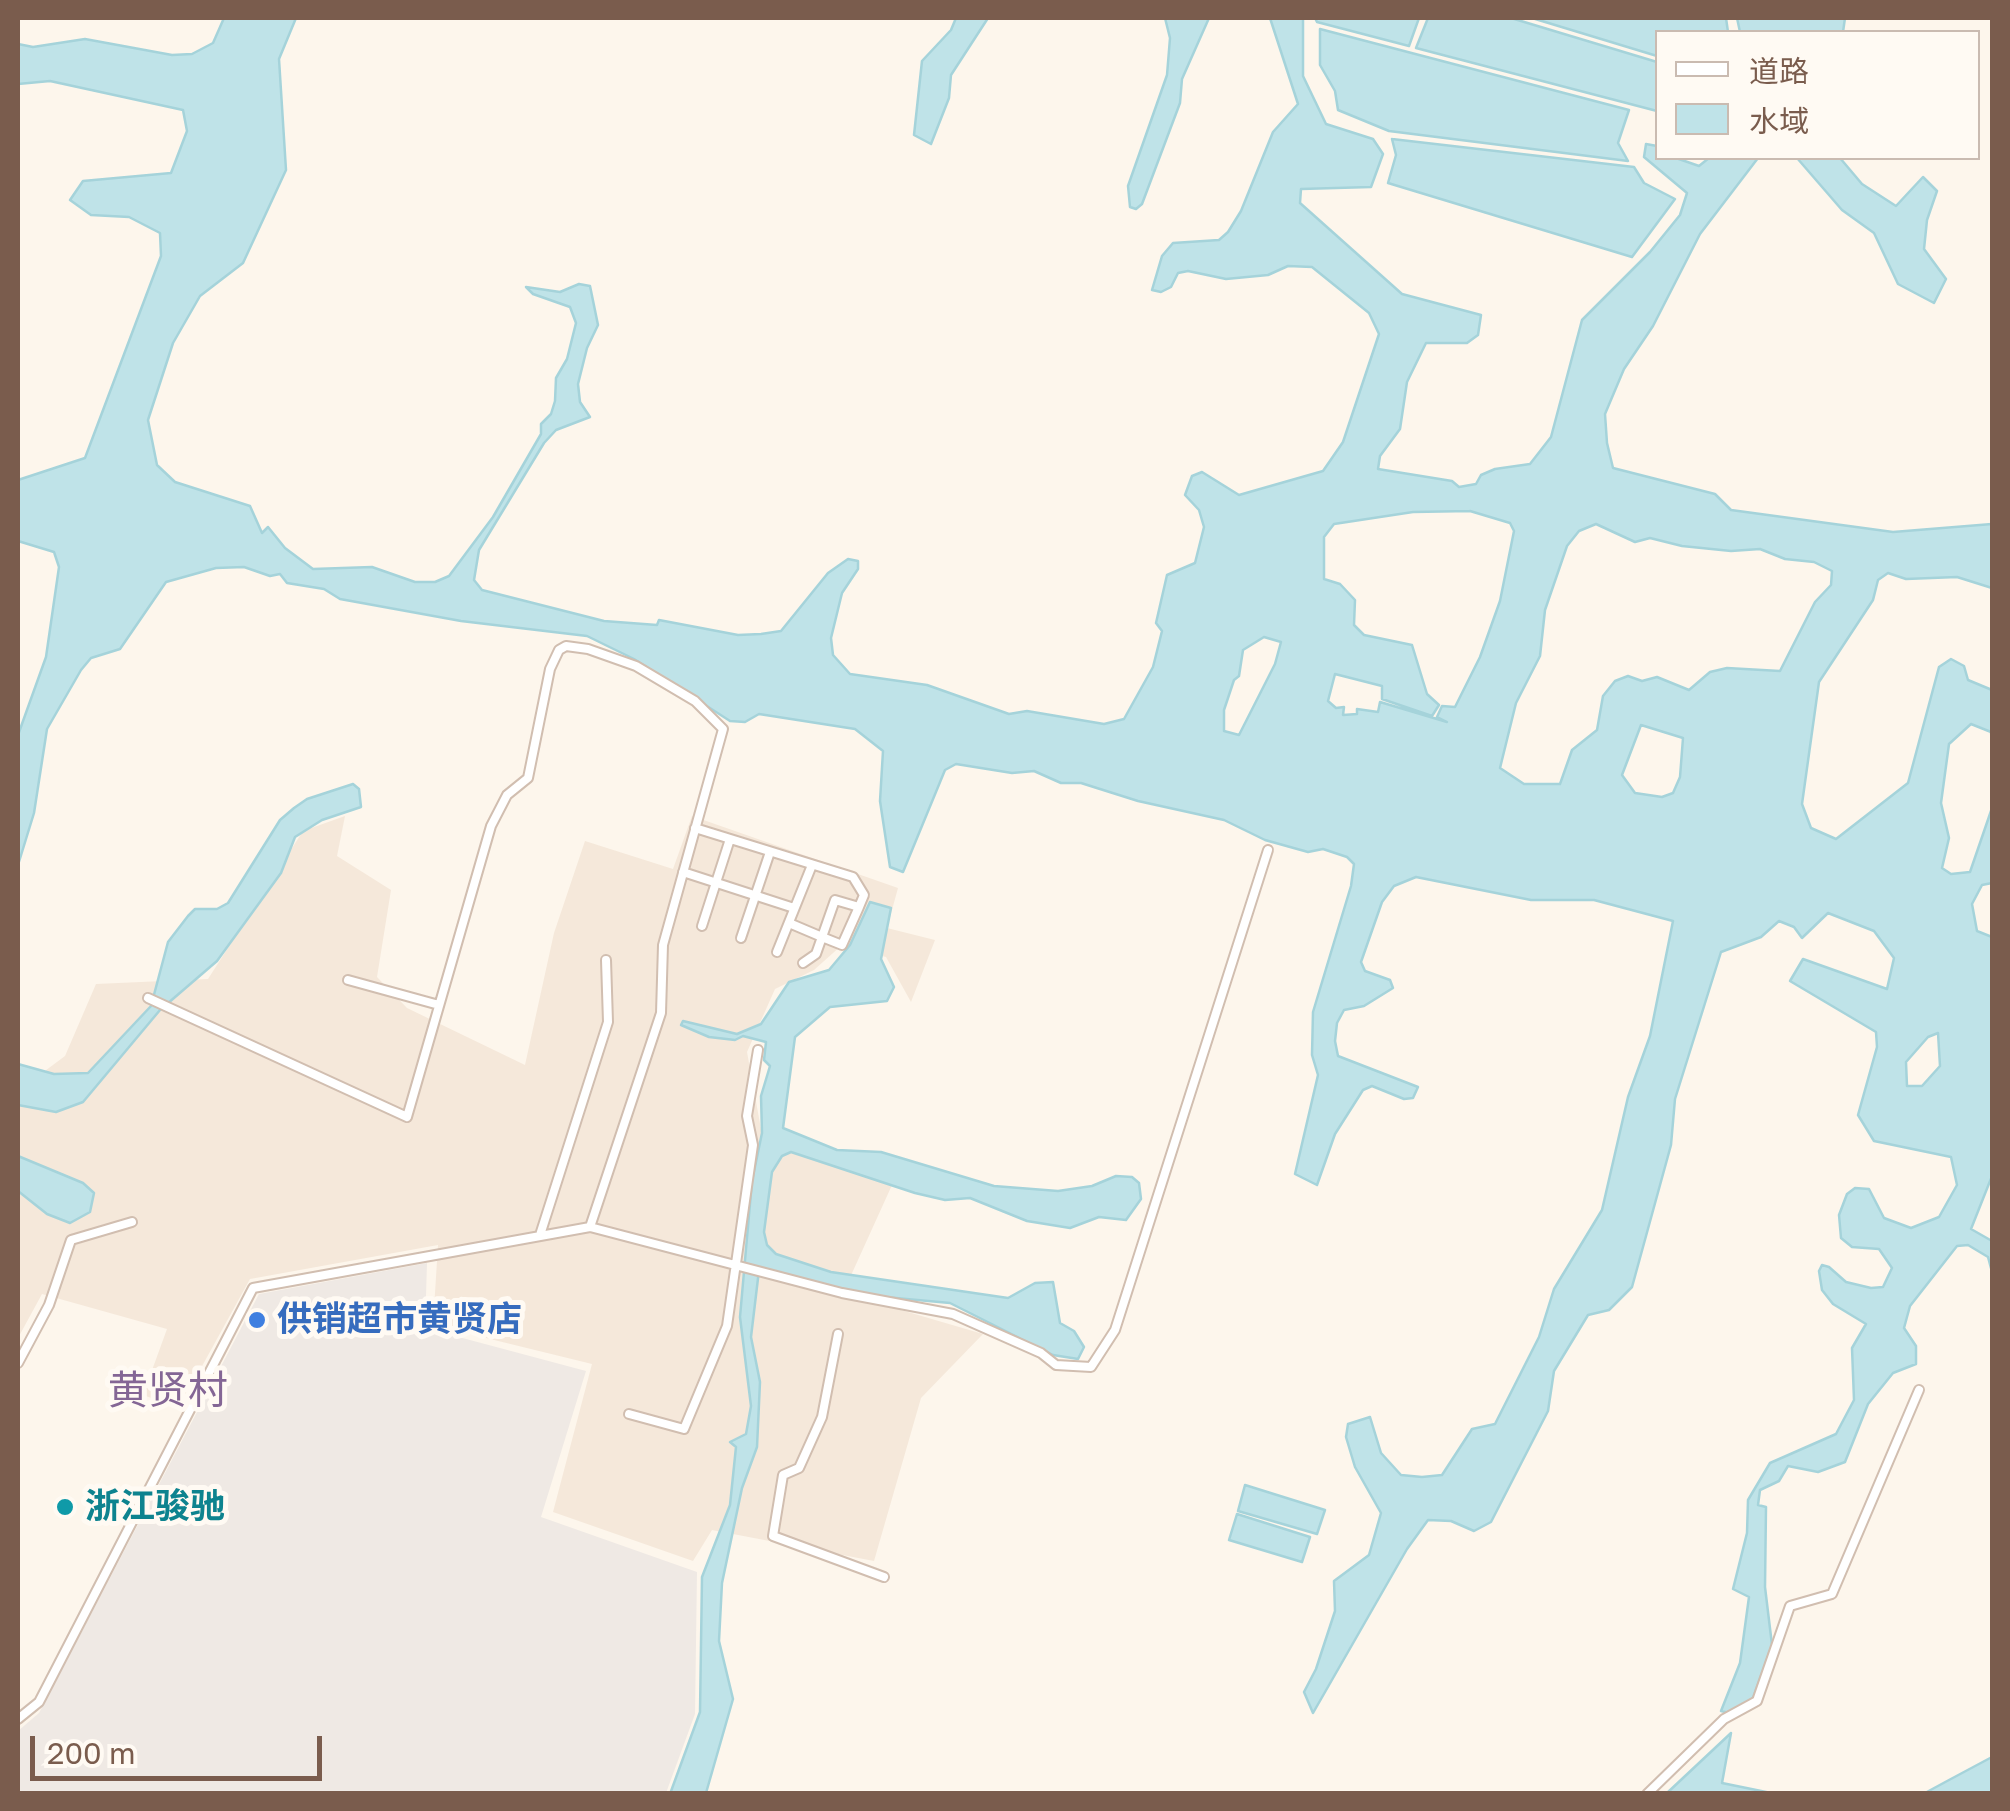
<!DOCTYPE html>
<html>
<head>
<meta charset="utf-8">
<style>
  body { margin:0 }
  #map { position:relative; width:2010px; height:1811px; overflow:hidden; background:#fdf6ec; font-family:"Golos Text","Noto Sans SC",sans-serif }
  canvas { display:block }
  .frame { position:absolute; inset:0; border:20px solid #7a5c4d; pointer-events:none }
  .legend { position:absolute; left:1655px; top:30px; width:325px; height:130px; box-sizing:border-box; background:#fffaf3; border:2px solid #cabbb1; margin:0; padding:12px 18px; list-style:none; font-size:30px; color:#7a5c4d }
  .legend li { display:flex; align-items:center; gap:20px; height:50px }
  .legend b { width:50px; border:2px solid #cabbb1 }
  .scale { position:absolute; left:30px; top:1736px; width:292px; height:45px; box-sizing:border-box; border:5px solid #7a5c4d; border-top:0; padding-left:12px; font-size:30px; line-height:35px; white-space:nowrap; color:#7a5c4d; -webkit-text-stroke:8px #fffaf3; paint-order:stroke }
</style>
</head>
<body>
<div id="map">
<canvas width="2010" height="1811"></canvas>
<div class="frame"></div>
<ul class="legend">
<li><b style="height:12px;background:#fff"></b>道路</li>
<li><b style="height:28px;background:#bfe3e8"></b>水域</li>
</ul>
<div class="scale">200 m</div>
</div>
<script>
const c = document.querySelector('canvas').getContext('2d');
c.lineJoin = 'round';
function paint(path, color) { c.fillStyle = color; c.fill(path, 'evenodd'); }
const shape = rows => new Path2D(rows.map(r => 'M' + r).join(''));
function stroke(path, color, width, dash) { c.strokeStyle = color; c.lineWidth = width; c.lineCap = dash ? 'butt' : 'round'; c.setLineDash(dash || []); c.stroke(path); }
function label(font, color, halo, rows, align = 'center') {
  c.font = font + ' "Golos Text","Noto Sans SC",sans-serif'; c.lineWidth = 10; c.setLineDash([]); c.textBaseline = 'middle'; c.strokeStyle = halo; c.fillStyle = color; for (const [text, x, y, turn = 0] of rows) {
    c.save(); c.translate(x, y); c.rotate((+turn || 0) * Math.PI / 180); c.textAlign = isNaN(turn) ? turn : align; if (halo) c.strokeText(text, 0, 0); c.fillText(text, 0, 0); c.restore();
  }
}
const residential = shape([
  [345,816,337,856,391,890,377,977,407,1008,525,1065,554,933,585,841,673,869,692,816,898,888,887,928,935,940,911,1002,886,957,842,945,814,970,775,989,747,1052,761,1129,791,1152,892,1185,843,1293,983,1334,921,1398,874,1561,712,1530,693,1561,553,1512,592,1364,433,1325,438,1245,250,1279,179,1408,143,1395,167,1329,42,1294,18,1338,18,1091,65,1056,96,984,208,979,303,831]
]);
const industrial = shape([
  [427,1263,425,1328,586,1371,541,1517,697,1572,695,1714,666,1793,18,1793,18,1731,39,1713,259,1294]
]);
const water = shape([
  [224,18,296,18,279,59,286,170,243,263,200,296,173,343,148,420,157,465,175,482,250,506,262,533,268,527,285,548,313,569,372,567,415,582,435,582,449,576,493,517,541,434,541,424,551,414,555,401,556,378,567,359,576,323,570,307,533,294,526,287,560,292,579,284,590,286,598,325,587,348,578,384,580,402,590,417,556,430,544,443,479,550,474,580,482,590,604,621,657,625,659,620,738,635,761,634,781,631,828,573,848,559,858,561,858,569,842,593,831,638,833,655,850,674,927,685,1009,714,1027,711,1104,724,1124,719,1153,667,1162,631,1156,623,1167,575,1195,563,1204,527,1199,510,1185,495,1192,476,1202,472,1239,495,1323,471,1343,442,1379,334,1369,313,1312,267,1288,266,1268,275,1226,279,1188,271,1178,273,1171,287,1161,292,1152,290,1162,256,1173,243,1219,240,1228,232,1241,211,1273,132,1298,104,1270,18,1303,18,1303,76,1326,124,1373,139,1383,154,1371,187,1301,189,1300,203,1402,294,1481,315,1478,335,1467,343,1426,343,1407,382,1400,429,1380,456,1378,469,1452,481,1459,487,1476,484,1481,475,1495,469,1530,464,1551,437,1582,320,1650,252,1680,215,1687,193,1644,157,1646,144,1657,146,1658,158,1676,158,1699,166,1709,158,1758,158,1700,234,1653,326,1624,369,1605,414,1607,443,1613,468,1715,494,1731,510,1893,532,1992,524,1992,588,1957,577,1906,579,1888,573,1878,580,1873,600,1819,682,1802,804,1811,828,1836,839,1908,783,1939,667,1951,659,1964,666,1968,680,1992,690,1992,745,1991,732,1971,724,1949,744,1941,803,1949,838,1942,868,1951,874,1970,872,1992,808,1992,883,1982,885,1972,904,1977,931,1992,937,1992,1176,1971,1229,1992,1241,1992,1272,1988,1257,1968,1245,1957,1246,1910,1306,1904,1328,1916,1346,1916,1364,1893,1373,1868,1404,1845,1462,1818,1472,1788,1466,1779,1481,1760,1490,1758,1505,1766,1507,1765,1587,1772,1645,1753,1698,1733,1714,1721,1711,1740,1663,1749,1597,1733,1589,1747,1533,1748,1500,1770,1463,1836,1434,1854,1400,1852,1348,1866,1324,1833,1304,1822,1290,1819,1271,1822,1265,1829,1267,1846,1282,1871,1288,1883,1287,1892,1268,1879,1249,1852,1247,1841,1238,1839,1215,1847,1194,1855,1188,1869,1189,1884,1218,1911,1228,1939,1217,1957,1185,1951,1157,1874,1141,1858,1115,1877,1047,1876,1032,1790,981,1803,959,1887,989,1894,958,1874,931,1828,913,1802,938,1794,927,1779,921,1761,937,1721,952,1675,1099,1671,1145,1632,1287,1609,1310,1588,1315,1554,1371,1548,1411,1491,1522,1474,1531,1451,1521,1428,1520,1407,1549,1313,1713,1304,1692,1316,1669,1335,1611,1334,1581,1369,1555,1381,1513,1355,1467,1346,1437,1348,1424,1370,1417,1381,1453,1401,1475,1422,1477,1442,1475,1472,1429,1495,1424,1539,1337,1554,1289,1602,1210,1628,1097,1650,1036,1673,921,1594,900,1531,900,1416,877,1394,886,1382,902,1361,962,1365,971,1390,980,1393,988,1364,1006,1344,1010,1337,1023,1335,1041,1338,1056,1418,1087,1413,1098,1404,1099,1372,1086,1363,1090,1335,1134,1317,1185,1295,1174,1318,1075,1312,1055,1313,1012,1351,886,1354,864,1347,857,1323,849,1308,852,1265,840,1224,820,1138,801,1081,783,1061,783,1034,771,1012,773,956,764,945,770,903,872,890,867,880,801,883,751,855,729,759,714,745,722,730,721,634,659,587,636,461,621,340,599,324,589,287,583,280,574,270,576,244,567,216,568,166,582,120,649,91,658,81,670,47,729,34,813,18,865,18,735,46,657,59,567,54,552,18,541,18,480,85,458,161,256,160,233,129,217,91,215,70,200,83,181,171,173,187,131,183,110,50,81,18,84,18,44,33,47,85,39,172,55,192,54,213,43,224,18],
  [1470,511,1510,523,1514,531,1500,601,1480,657,1455,707,1442,706,1437,717,1447,722,1380,702,1378,712,1357,709,1357,714,1343,715,1344,707,1336,708,1328,701,1335,674,1382,686,1382,699,1432,716,1439,705,1427,694,1412,645,1364,635,1354,625,1355,600,1340,584,1324,579,1324,537,1334,524,1413,512,1470,511],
  [1596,524,1635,542,1650,538,1682,546,1731,551,1760,549,1785,559,1814,562,1832,571,1831,585,1815,602,1780,671,1727,668,1710,672,1689,690,1657,677,1642,681,1628,676,1615,681,1603,696,1597,730,1572,750,1560,784,1524,784,1500,768,1516,703,1540,656,1545,610,1567,546,1579,531,1596,524],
  [1264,637,1281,642,1275,664,1239,735,1224,731,1224,710,1234,680,1239,676,1243,650,1264,637],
  [1641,725,1683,738,1680,777,1673,793,1662,797,1635,793,1622,775,1641,725],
  [1938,1033,1940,1066,1922,1086,1907,1086,1906,1062,1928,1037,1938,1033],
  [956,18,988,18,951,75,949,98,931,144,914,135,922,61,951,30,956,18],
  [1165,18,1209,18,1182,79,1180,103,1142,204,1136,209,1130,207,1128,186,1167,75,1170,38,1165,18],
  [1315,18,1419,18,1409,46,1317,22,1315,18],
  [1428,18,1511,18,1657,62,1657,111,1416,48,1428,18],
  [1532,18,1726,18,1728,32,1658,32,1657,56,1532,18],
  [1737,18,1845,18,1843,32,1740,32,1737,18],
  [1320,29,1629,110,1618,143,1628,161,1389,131,1338,110,1335,91,1320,65,1320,29],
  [1392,139,1634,167,1644,183,1675,199,1632,257,1388,183,1396,155,1392,139],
  [1797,158,1840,158,1862,184,1896,206,1923,177,1937,191,1927,220,1924,249,1946,279,1934,303,1898,284,1874,233,1842,210,1797,158],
  [353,784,359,789,361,807,322,820,295,837,281,873,217,961,160,1010,83,1102,56,1112,18,1105,18,1064,54,1074,88,1073,151,1006,168,942,188,916,195,909,217,909,228,903,280,820,294,808,307,799,353,784],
  [870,902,891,908,881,959,894,987,887,1001,830,1007,795,1037,783,1128,837,1150,881,1152,994,1186,1058,1191,1092,1186,1116,1176,1132,1177,1139,1183,1141,1199,1126,1220,1099,1217,1070,1228,1027,1221,970,1198,945,1200,915,1193,791,1152,782,1156,772,1172,764,1232,767,1245,776,1254,831,1272,1008,1298,1035,1283,1053,1282,1060,1323,1074,1331,1084,1347,1078,1359,1053,1355,950,1303,874,1296,759,1270,751,1337,760,1382,757,1447,742,1488,722,1583,719,1641,733,1699,706,1793,670,1794,700,1712,702,1577,730,1505,736,1447,730,1442,746,1434,751,1406,740,1317,752,1181,762,1133,761,1096,770,1066,764,1060,766,1042,743,1036,735,1040,709,1037,681,1025,683,1021,737,1034,761,1024,789,982,829,970,850,945,870,902],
  [18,1156,83,1183,94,1193,90,1212,70,1223,47,1214,18,1191,18,1156],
  [1245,1485,1325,1510,1317,1534,1238,1511,1245,1485],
  [1237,1514,1310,1537,1302,1562,1229,1540,1237,1514],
  [1731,1733,1722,1783,1771,1793,1667,1793,1731,1733],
  [1992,1757,1992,1793,1925,1793,1949,1780,1992,1757]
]);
const street = shape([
  [695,828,853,877,864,895,859,907],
  [683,872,794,908],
  [789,923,822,937,842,945,859,907,835,900,822,937,816,954,803,963],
  [702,926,730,839],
  [741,938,770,852],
  [777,952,812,865],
  [348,980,439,1005],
  [148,998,407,1117,491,826,507,795,528,778,550,669,559,650,566,646,588,649,636,666,695,701,723,729,663,945,661,1013,590,1227],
  [540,1235,608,1022,606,960],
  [838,1334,822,1417,799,1468,783,1475,773,1536,884,1577],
  [18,1363,49,1305,71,1240,132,1222],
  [629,1414,684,1429,727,1326,753,1145,747,1116,758,1050],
  [18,1719,39,1702,253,1288,590,1227,842,1293,953,1314,1041,1353,1056,1365,1091,1367,1115,1330,1268,850],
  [1647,1794,1724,1719,1757,1701,1790,1606,1832,1594,1919,1390]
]);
const markers = [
  [257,1320,10,"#3f7fe0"],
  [65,1507,10,"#0f9aa8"]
];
const shopNames = [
  ["供销超市黄贤店",277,1320]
];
const cultureNames = [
  ["浙江骏驰",85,1507]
];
const quarterNames = [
  ["黄贤村",168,1391]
];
paint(residential, '#f5e8da');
paint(industrial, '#efe9e4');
paint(water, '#bfe3e8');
stroke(water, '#a5d3da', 2.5);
stroke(street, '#d1beb0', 12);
stroke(street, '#fff', 8);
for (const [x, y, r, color] of markers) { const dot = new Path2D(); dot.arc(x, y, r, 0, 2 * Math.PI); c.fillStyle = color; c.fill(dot); stroke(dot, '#fffaf3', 4); }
label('bold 35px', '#366cbe', '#fffaf3', shopNames, 'left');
label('bold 35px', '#0d838f', '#fffaf3', cultureNames, 'left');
label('40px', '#846695', '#fffaf3', quarterNames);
</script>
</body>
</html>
